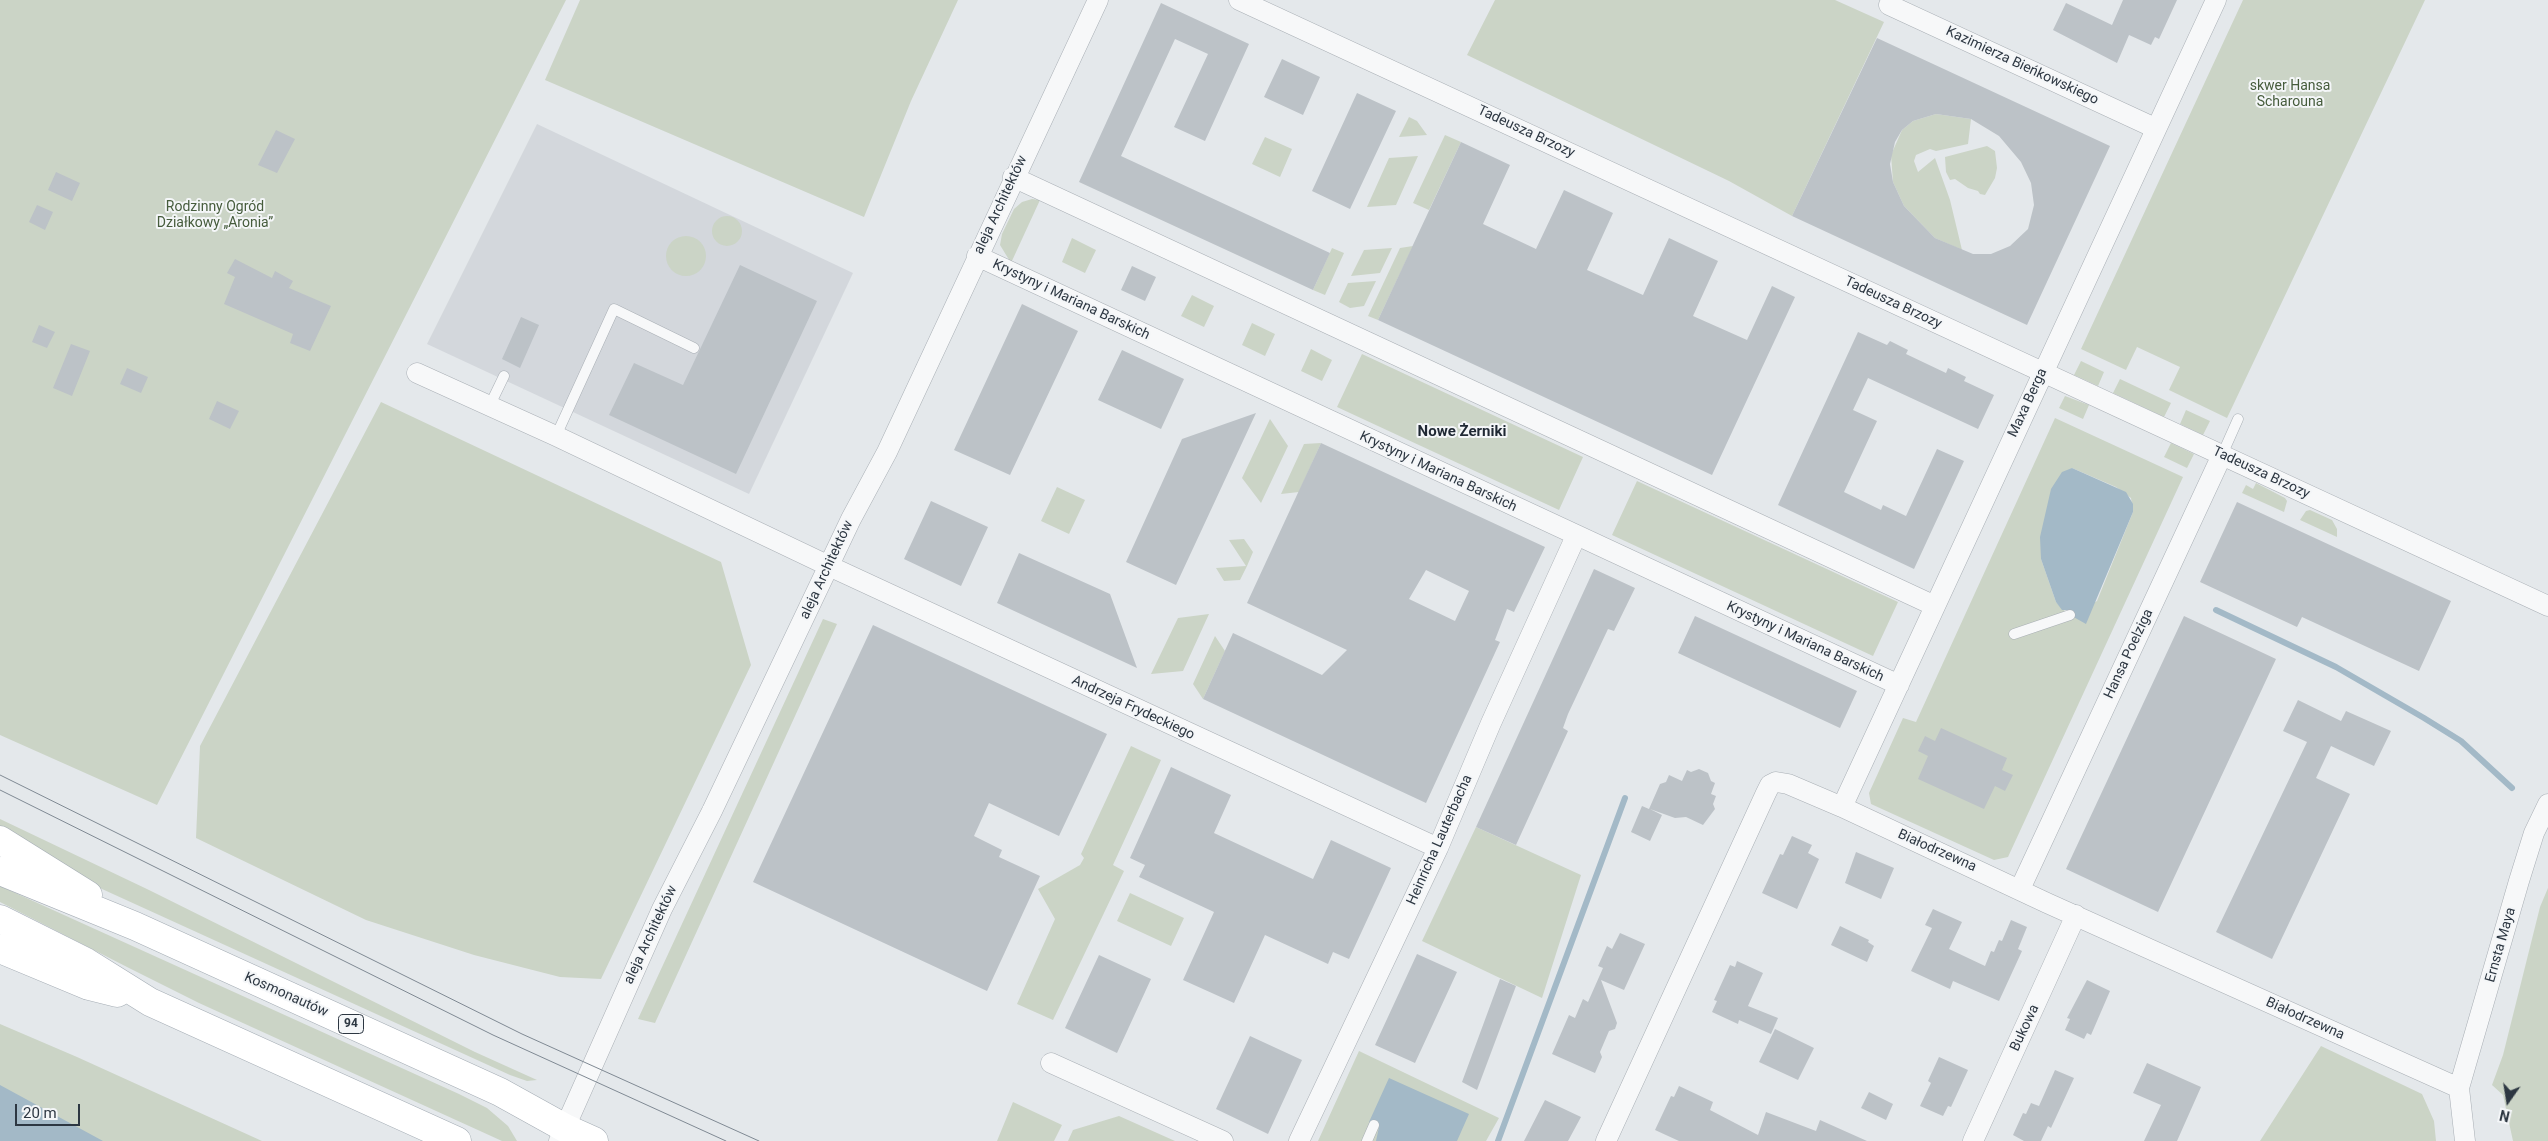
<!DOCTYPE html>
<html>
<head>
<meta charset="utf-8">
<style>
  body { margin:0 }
  #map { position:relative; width:2548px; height:1141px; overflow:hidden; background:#e4e8eb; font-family:Roboto,sans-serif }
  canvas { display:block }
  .north { position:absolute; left:2483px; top:1076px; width:50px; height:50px; -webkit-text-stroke:4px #f4f6f8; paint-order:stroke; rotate:193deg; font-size:14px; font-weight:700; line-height:20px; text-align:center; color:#2d3742 }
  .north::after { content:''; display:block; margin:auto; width:18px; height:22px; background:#2d3742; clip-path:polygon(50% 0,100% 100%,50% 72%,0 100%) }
  .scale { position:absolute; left:15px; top:1104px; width:65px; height:22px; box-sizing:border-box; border:2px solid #2d3742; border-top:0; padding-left:6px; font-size:15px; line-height:18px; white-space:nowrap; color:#2d3742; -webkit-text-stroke:4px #f4f6f8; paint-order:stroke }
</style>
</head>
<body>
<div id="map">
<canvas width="2548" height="1141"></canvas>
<div class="north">N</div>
<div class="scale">20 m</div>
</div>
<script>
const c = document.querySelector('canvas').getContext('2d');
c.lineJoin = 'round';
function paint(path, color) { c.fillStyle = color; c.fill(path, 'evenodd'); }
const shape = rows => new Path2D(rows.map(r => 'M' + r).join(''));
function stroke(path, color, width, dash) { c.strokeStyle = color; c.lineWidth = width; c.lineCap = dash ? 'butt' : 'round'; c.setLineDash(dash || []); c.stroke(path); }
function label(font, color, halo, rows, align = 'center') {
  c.font = font + ' Roboto,sans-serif'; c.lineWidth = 4; c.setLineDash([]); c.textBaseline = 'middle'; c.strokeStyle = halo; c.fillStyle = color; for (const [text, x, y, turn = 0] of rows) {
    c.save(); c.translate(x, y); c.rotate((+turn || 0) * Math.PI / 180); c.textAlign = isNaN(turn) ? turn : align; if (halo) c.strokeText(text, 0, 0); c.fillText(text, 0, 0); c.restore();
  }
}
const built = shape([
  [537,124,853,273,749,494,427,344]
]);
const green = shape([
  [0,0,566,0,157,805,0,735],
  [580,0,958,0,911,101,864,217,545,80],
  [1495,0,1835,0,1884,22,1792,216,1729,181,1467,55],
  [2243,0,2425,0,2227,418,2169,390,2180,367,2137,347,2126,370,2081,349],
  [1936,114,1971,119,1968,144,1936,151,1930,149,1916,155,1914,161,1918,172,1935,158,1950,200,1962,250,1935,238,1904,206,1893,182,1891,155,1902,130,1913,121],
  [1409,117,1417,121,1427,135,1399,137],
  [1445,135,1461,142,1429,210,1413,203],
  [1265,137,1292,149,1280,177,1252,164],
  [1987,146,1995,151,1997,168,1995,178,1985,195,1980,194,1978,191,1968,188,1955,179,1950,180,1946,172,1945,157],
  [1418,156,1396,205,1367,207,1389,158],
  [1032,199,1040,200,1011,263,1000,245,1002,234,1014,209,1022,202],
  '712 231a15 15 0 1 1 30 0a15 15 0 1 1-30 0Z',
  '666 256a20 20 0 1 1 40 0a20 20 0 1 1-40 0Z',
  [1072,238,1096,250,1085,273,1062,262],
  [1413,246,1378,320,1368,316,1400,248],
  [1332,248,1344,253,1325,295,1313,290],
  [1392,248,1380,273,1351,276,1364,250],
  [1376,281,1364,306,1350,308,1339,302,1348,283],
  [1192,295,1214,306,1204,327,1181,316],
  [1252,323,1275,334,1265,356,1242,345],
  [1311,349,1332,360,1322,381,1301,371],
  [1362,354,1583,457,1559,510,1337,407],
  [2081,361,2104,372,2098,386,2074,375],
  [2120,379,2171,403,2164,417,2113,393],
  [2065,396,2089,405,2083,419,2059,408],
  [381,402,721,562,751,665,601,979,560,977,474,955,366,920,196,838,200,746],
  [2186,410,2210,421,2203,435,2180,424],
  [2055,418,2183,477,2008,857,1994,860,1871,804,1869,793,1903,718,1916,722],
  [2072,468,2116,487,2131,498,2133,512,2097,601,2070,616,2056,602,2041,559],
  [1270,419,1288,446,1261,503,1242,478],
  [1321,443,1299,492,1281,494,1304,444],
  [2171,443,2194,454,2187,468,2164,457],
  [1637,481,1898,602,1873,656,1612,535],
  [2256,483,2285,498,2287,501,2284,512,2242,493,2246,485,2253,489],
  [1057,487,1085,500,1069,534,1041,521],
  [2310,510,2332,520,2337,529,2337,537,2300,520,2306,511],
  [1244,539,1253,552,1247,566,1240,580,1224,581,1216,568,1246,566,1229,540],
  [1209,614,1183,671,1151,674,1178,618],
  [823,619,837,624,655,1023,638,1019],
  [1215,636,1225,651,1203,699,1193,684],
  [1131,746,1161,760,1113,865,1124,871,1053,1020,1017,1004,1055,919,1038,889,1080,865,1084,858,1081,854],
  [0,819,149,890,475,1052,537,1080,527,1081,510,1075,102,889,0,830],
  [1476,827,1581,875,1542,998,1422,941],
  [0,886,459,1094,487,1108,508,1126,517,1141,502,1141,199,1003,127,967,0,902],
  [2548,888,2548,1141,2513,1141,2503,1095,2492,1085,2503,1055,2540,907],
  [1130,893,1184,918,1171,946,1117,921],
  [0,1024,77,1057,262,1141,0,1141],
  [2321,1046,2422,1094,2434,1121,2436,1141,2260,1141],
  [1359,1051,1499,1118,1486,1141,1318,1141],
  [1013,1102,1062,1125,1054,1141,997,1141],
  [1119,1116,1175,1141,1068,1141,1073,1130]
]);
const water = shape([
  [2072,468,2126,492,2133,504,2133,512,2086,624,2070,615,2067,610,2062,610,2056,602,2041,559,2040,537,2051,489,2062,472],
  [1389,1078,1469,1114,1457,1141,1376,1141,1379,1127,1369,1122],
  [0,1085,103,1141,0,1141]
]);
const stream = shape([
  [2216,610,2336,667,2424,718,2461,741,2512,788],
  [1498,1141,1625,798]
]);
const building = shape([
  [2123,0,2177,0,2159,39,2155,37,2151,45,2129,35,2117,63,2053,30,2066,3,2112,25],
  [1161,3,1249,44,1205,141,1174,127,1208,54,1175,39,1121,156,1330,253,1313,290,1079,182],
  [1877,38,2110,146,2027,325,1792,216],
  [1936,114,1971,119,1999,136,2021,162,2031,183,2034,205,2028,229,2010,246,1991,254,1973,254,1935,238,1904,206,1893,182,1890,164,1895,142,1902,130,1913,121],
  [1282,59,1320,77,1303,115,1264,97],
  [1357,93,1396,111,1350,209,1312,191],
  [276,130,295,139,277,173,258,165],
  [1461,142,1510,165,1483,224,1536,249,1564,190,1613,213,1587,270,1643,295,1669,238,1718,261,1693,316,1747,340,1772,286,1795,297,1712,475,1378,320],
  [56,172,80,183,72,201,48,190],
  [37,205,53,212,45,230,29,222],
  [235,259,272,278,275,271,293,281,289,288,331,306,310,351,290,343,293,334,224,304,235,277,227,273],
  [740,265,817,301,736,474,609,415,634,363,683,385],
  [1132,266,1156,277,1145,301,1121,290],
  [1022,304,1078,331,1010,475,954,450],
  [521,317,539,325,520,368,502,359],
  [39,325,55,332,47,348,32,342],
  [1858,332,1887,345,1890,341,1908,350,1906,354,1946,373,1948,368,1966,377,1964,381,1994,395,1978,429,1868,378,1853,410,1877,421,1844,492,1881,510,1883,505,1906,516,1937,449,1964,461,1914,569,1778,505],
  [71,344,90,351,72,396,53,388],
  [1122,350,1184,379,1161,429,1098,400],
  [127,368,148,377,141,393,120,384],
  [217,401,239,411,230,429,209,419],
  [1256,413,1176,585,1126,562,1182,439],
  [1321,443,1545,547,1514,612,1507,609,1495,640,1500,642,1426,803,1203,699,1233,633,1322,675,1347,650,1247,603],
  [1426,570,1469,591,1455,621,1409,599],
  [931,501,988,527,961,586,904,559],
  [2237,502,2451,601,2419,671,2302,617,2297,627,2200,582],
  [1019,553,1110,594,1137,668,997,603],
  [1594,569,1635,588,1614,631,1608,629,1568,714,1563,728,1568,731,1516,845,1476,827],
  [1695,616,1857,691,1840,728,1678,653],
  [2184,616,2276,659,2158,912,2066,869],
  [873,625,1107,734,1059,836,989,803,974,836,1002,850,999,857,1040,876,987,991,753,882],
  [2298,700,2341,721,2346,711,2391,731,2374,766,2331,746,2316,778,2350,794,2272,959,2216,932,2307,742,2283,731],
  [1941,728,2007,758,2002,770,2013,775,2005,791,1995,786,1984,809,1918,779,1928,756,1918,751,1925,736,1935,741],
  [1171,767,1231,795,1214,833,1313,879,1331,840,1391,868,1349,959,1333,952,1328,964,1265,935,1234,1003,1183,980,1214,912,1139,877,1145,865,1130,858],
  [1699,769,1708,773,1711,781,1715,783,1711,794,1716,796,1713,804,1715,809,1703,825,1686,817,1675,818,1650,809,1662,815,1650,841,1631,832,1642,806,1649,809,1660,784,1666,782,1669,775,1682,781,1687,770,1691,772],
  [1792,836,1812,845,1808,853,1819,859,1797,909,1762,893,1780,854,1783,855],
  [1856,852,1894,868,1881,899,1845,883],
  [1933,909,1962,922,1949,949,1985,966,1991,951,1994,952,1999,940,2002,941,2011,920,2027,927,2018,949,2022,951,1999,1001,1953,981,1950,989,1911,971,1932,928,1925,925],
  [1840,926,1869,940,1868,942,1874,946,1867,962,1831,945],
  [1620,933,1645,944,1624,990,1601,980,1617,1023,1615,1029,1609,1031,1600,1052,1602,1057,1595,1073,1552,1054,1569,1015,1575,1018,1583,999,1588,1002,1603,968,1598,966,1607,946,1612,949],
  [1417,954,1457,972,1415,1063,1375,1045],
  [1099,955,1151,979,1117,1053,1065,1028],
  [1737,961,1763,973,1748,1006,1778,1018,1771,1034,1739,1020,1738,1024,1712,1012,1717,1001,1714,1000,1730,965,1735,967],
  [1500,979,1516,986,1477,1090,1462,1082],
  [2087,980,2110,991,2091,1035,2087,1033,2084,1039,2065,1030,2070,1019,2067,1018],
  [1775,1029,1814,1048,1798,1080,1759,1062],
  [1250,1036,1302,1060,1268,1134,1216,1109],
  [1939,1057,1968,1070,1951,1107,1948,1106,1943,1116,1920,1106,1931,1083,1928,1081],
  [2147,1063,2201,1087,2177,1141,2144,1141,2161,1105,2133,1093],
  [2055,1070,2074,1078,2051,1128,2048,1126,2041,1141,2024,1141,2013,1135,2023,1113,2026,1114,2031,1103,2039,1106],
  [1679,1086,1713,1102,1710,1110,1758,1135,1766,1112,1816,1131,1820,1120,1867,1141,1679,1141,1655,1130,1671,1096,1674,1097],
  [1869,1092,1893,1104,1886,1120,1861,1108],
  [1545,1100,1581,1117,1568,1141,1524,1141]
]);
const service = shape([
  [489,407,504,376],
  [556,436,614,309,694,348],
  [2222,455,2238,419],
  [2014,634,2070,615],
  [1367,1141,1374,1125]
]);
const minor = shape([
  [1239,0,2548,606],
  [1889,5,2155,128],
  [1013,177,1935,606],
  [977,256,1899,685],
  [417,373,556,436,829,566,1438,848],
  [1842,807,2216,0],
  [2020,889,2222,455],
  [1051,1063,1223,1141],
  [559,1141,662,909,712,811,851,519,887,452,1098,0],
  [1299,1141,1438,848,1491,723,1576,536],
  [1606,1141,1766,793,1770,785,1776,782,1788,784,1842,807,2047,903,2459,1088],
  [1973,1141,2076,915],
  [2465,1141,2459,1088,2519,881,2534,833,2548,804]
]);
const primary = shape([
  [0,840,88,895],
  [0,871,135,926,500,1092,565,1128,594,1141],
  [0,919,86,962,150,1002,457,1141],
  [0,949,89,986,117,993]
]);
const tram = shape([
  [0,775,522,1034,759,1141],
  [0,790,493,1035,726,1141]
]);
const shields = [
  [351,1024,25]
];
const shieldNames = [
  ["94",351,1024]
];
const streetNames = [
  ["Kazimierza Bieńkowskiego",2022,66,25],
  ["Tadeusza Brzozy",1526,132,25],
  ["aleja Architektów",1001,205,-65],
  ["Krystyny i Mariana Barskich",1071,300,25],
  ["Tadeusza Brzozy",1893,303,25],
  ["Maxa Berga",2028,403,-65],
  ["Krystyny i Mariana Barskich",1438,472,25],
  ["Tadeusza Brzozy",2261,473,25],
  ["aleja Architektów",827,570,-65],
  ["Krystyny i Mariana Barskich",1805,642,25],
  ["Hansa Poelziga",2129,654,-65],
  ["Andrzeja Frydeckiego",1133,708,25],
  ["Heinricha Lauterbacha",1440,840,-66],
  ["Białodrzewna",1937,851,24],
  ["aleja Architektów",651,935,-65],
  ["Ernsta Maya",2501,945,-74],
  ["Kosmonautów",286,995,24],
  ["Białodrzewna",2305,1019,24],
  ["Bukowa",2025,1028,-65]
];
const parkNames = [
  ["skwer Hansa",2290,86],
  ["Scharouna",2290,102],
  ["Rodzinny Ogród",215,207],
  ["Działkowy „Aronia”",215,223]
];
const neighbourhoodNames = [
  ["Nowe Żerniki",1462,432]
];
paint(built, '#d3d7dc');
paint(green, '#cbd4c6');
paint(water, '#a3b9c7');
stroke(stream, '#a3b9c7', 6);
paint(building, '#bcc2c7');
stroke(service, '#a9afb5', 11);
stroke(minor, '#a9afb5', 21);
stroke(primary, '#a5adb5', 29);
stroke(service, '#f7f8f9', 10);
stroke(minor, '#f7f8f9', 20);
stroke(primary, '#fff', 28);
stroke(tram, '#7f8993', 1);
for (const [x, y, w] of shields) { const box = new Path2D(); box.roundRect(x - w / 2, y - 9.5, w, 19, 4); c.fillStyle = '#f4f6f8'; c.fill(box); stroke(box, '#2d3742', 1); }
label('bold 12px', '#2d3742', null, shieldNames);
label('14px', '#2d3742', '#f4f6f8', streetNames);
label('14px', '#465c3c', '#f4f6f8', parkNames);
label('bold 15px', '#1f2833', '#f4f6f8', neighbourhoodNames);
</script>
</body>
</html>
